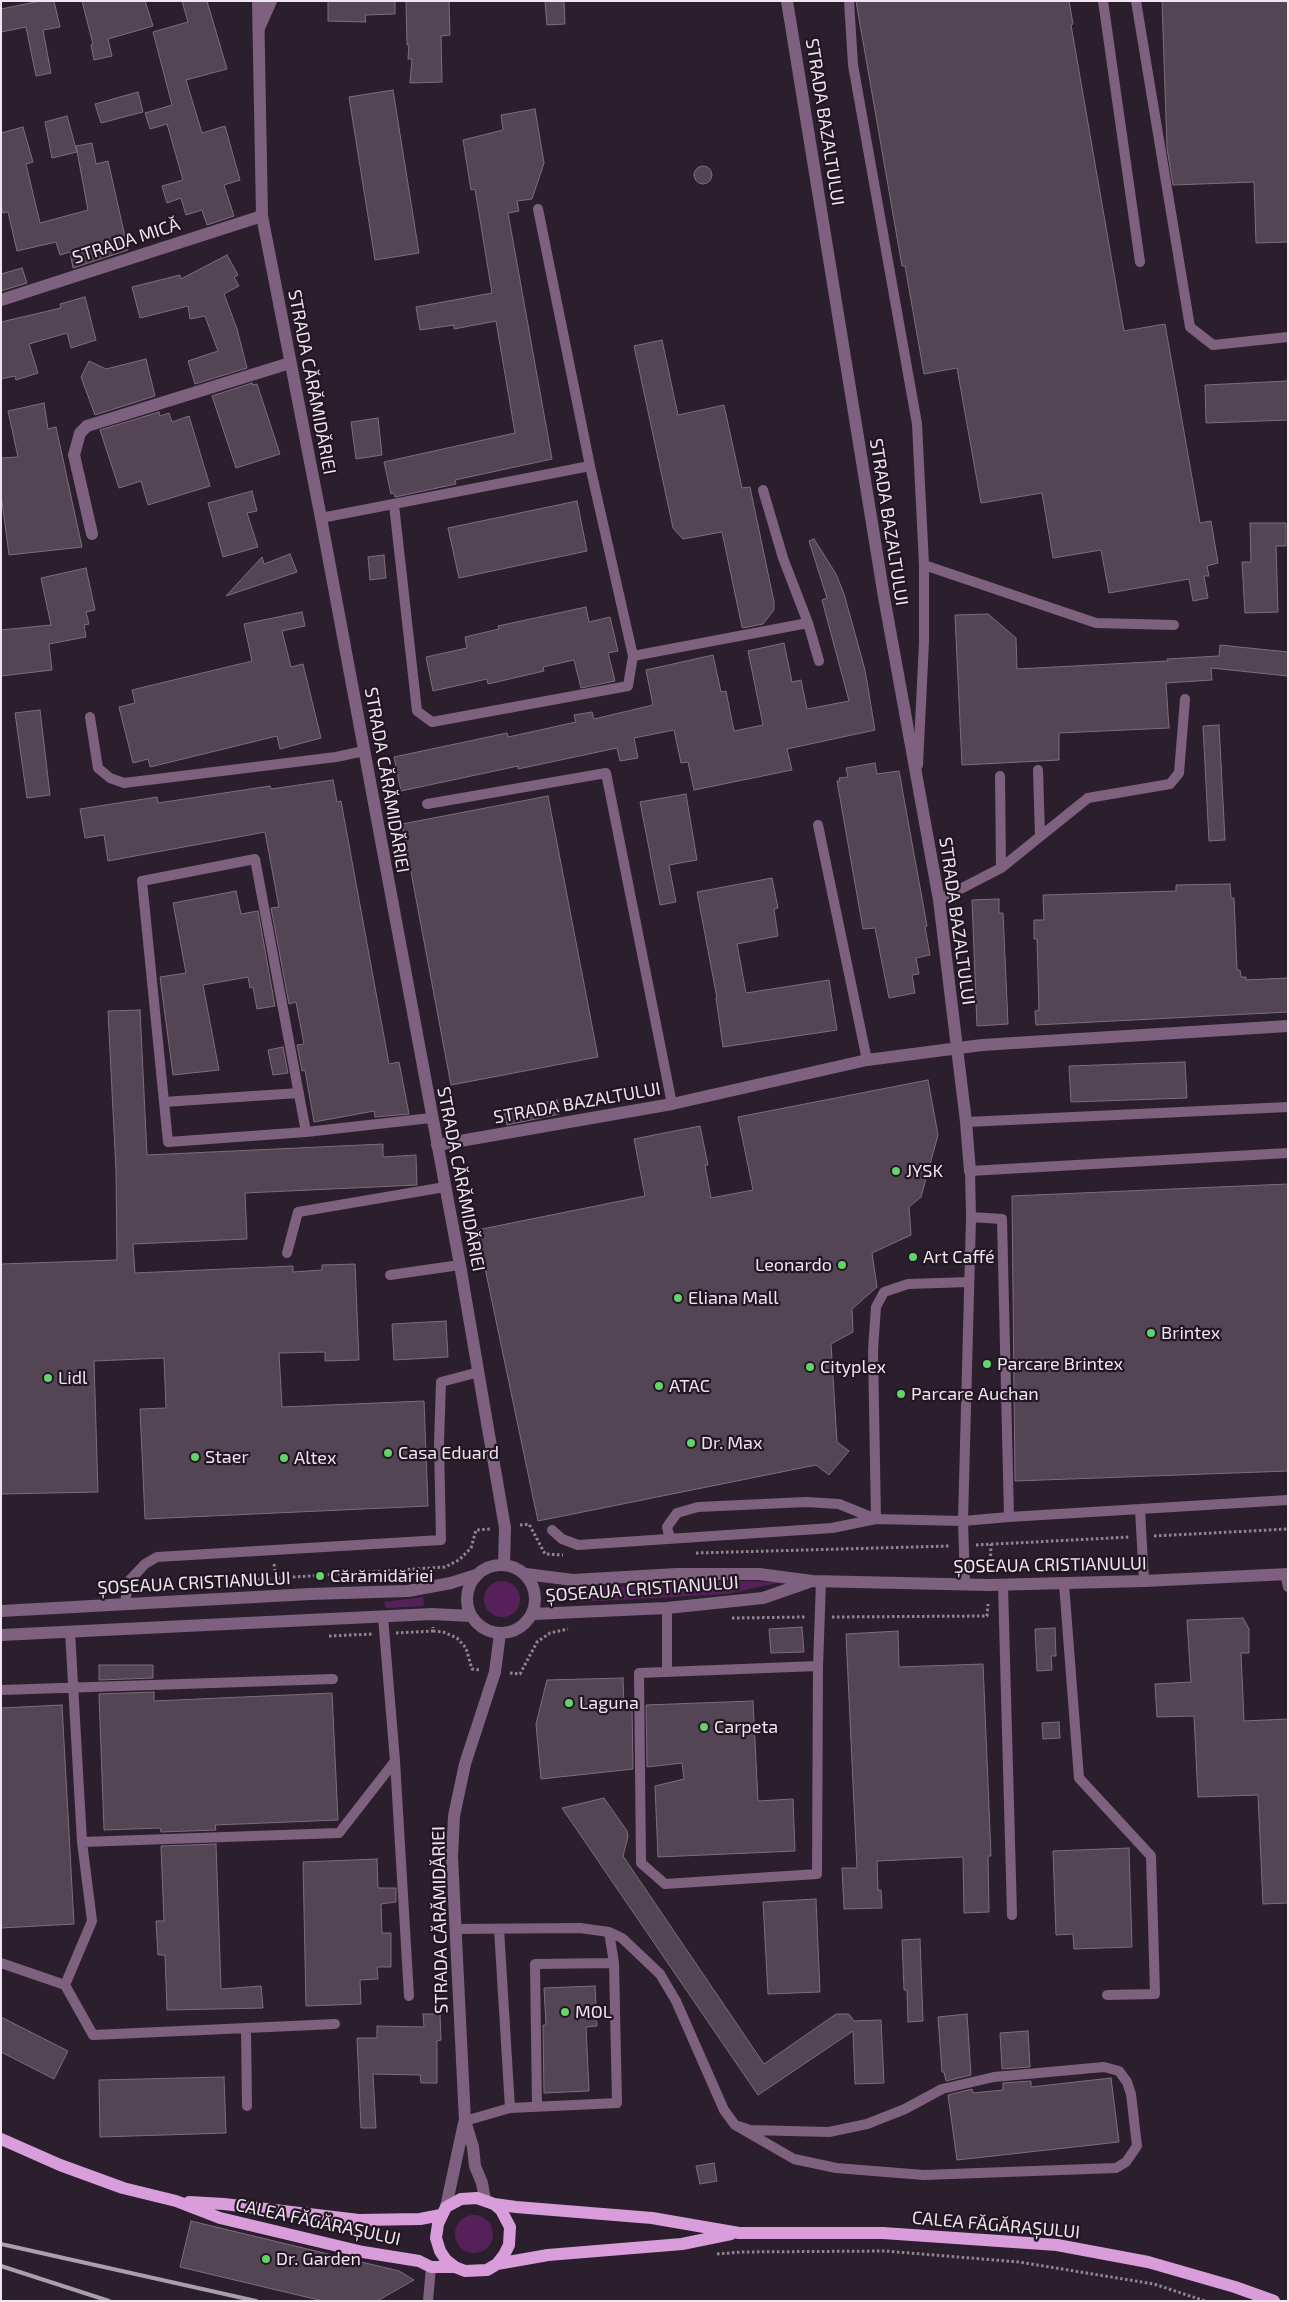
<!DOCTYPE html>
<html>
<head>
<meta charset="utf-8">
<style>
  body { margin:0 }
  #map { position:relative; width:1289px; height:2302px; overflow:hidden; background:#2c1f2d; font-family:"Exo 2",sans-serif }
  canvas { display:block }
  .frame { position:absolute; inset:0; border:2px solid #eee5ee; pointer-events:none }
</style>
</head>
<body>
<div id="map">
<canvas width="1289" height="2302"></canvas>
<div class="frame"></div>
</div>
<script>
const c = document.querySelector('canvas').getContext('2d');
c.lineJoin = 'round';
function paint(path, color) { c.fillStyle = color; c.fill(path, 'evenodd'); }
const shape = rows => new Path2D(rows.map(r => 'M' + r).join(''));
function stroke(path, color, width, dash) { c.strokeStyle = color; c.lineWidth = width; c.lineCap = dash ? 'butt' : 'round'; c.setLineDash(dash || []); c.stroke(path); }
function label(font, color, halo, rows, align = 'center') {
  c.font = font + ' "Exo 2",sans-serif'; c.lineWidth = 4.5; c.setLineDash([]); c.textBaseline = 'middle'; c.strokeStyle = halo; c.fillStyle = color; for (const [text, x, y, turn = 0] of rows) {
    c.save(); c.translate(x, y); c.rotate((+turn || 0) * Math.PI / 180); c.textAlign = isNaN(turn) ? turn : align; if (halo) c.strokeText(text, 0, 0); c.fillText(text, 0, 0); c.restore();
  }
}
const green = shape([
  '484 1599a18 18 0 1 1 36 0a18 18 0 1 1-36 0Z',
  [740,1581,782,1582,727,1594,581,1602,581,1588],
  [547,1586,558,1589,566,1588,566,1602,556,1602,548,1605,549,1595],
  [423,1597,424,1606,386,1608,384,1602],
  '455 2234a19 19 0 1 1 38 0a19 19 0 1 1-38 0Z'
]);
const building = shape([
  [40,1,54,1,60,27,43,30,51,73,36,76,26,27,1,32,1,9,40,1],
  [82,1,145,1,153,26,108,39,112,56,94,60,91,45,93,44,82,1],
  [182,1,207,1,227,69,186,80,202,133,225,126,240,180,224,185,234,216,207,225,202,210,186,215,181,198,167,203,162,186,183,180,167,124,150,129,145,113,172,105,153,32,188,22,182,1],
  [328,1,395,1,395,14,365,15,366,22,328,21,328,1],
  [406,1,449,1,450,35,441,36,442,82,410,83,412,59,408,59,409,45,407,45,406,1],
  [545,1,564,1,565,24,547,25,545,1],
  [856,1,1069,1,1073,24,1071,25,1124,331,1165,324,1200,523,1211,521,1218,563,1207,566,1209,576,1204,576,1208,598,1193,601,1189,579,1109,593,1101,550,1053,558,1042,493,981,503,957,368,924,374,905,266,902,266,856,1],
  [1162,1,1288,1,1288,242,1256,243,1254,182,1173,185,1167,148,1162,1],
  [393,90,419,253,375,260,349,97,393,90],
  [138,92,143,112,101,123,95,104,138,92],
  [535,109,544,163,532,199,517,201,519,211,508,213,552,459,455,480,456,484,395,497,394,493,391,494,384,462,515,433,496,321,454,329,454,325,420,330,416,307,492,293,475,189,471,190,463,140,503,130,501,115,535,109],
  [67,116,77,152,52,158,45,122,67,116],
  [23,127,33,162,26,164,40,223,88,210,76,146,92,143,96,164,108,161,128,250,73,268,70,252,60,255,56,242,17,251,8,212,3,213,1,205,1,133,23,127],
  '694 175a9 9 0 1 1 18 0a9 9 0 1 1-18 0Z',
  [227,255,238,275,234,277,239,286,224,294,237,329,247,368,195,384,188,361,218,351,205,316,190,319,188,306,140,318,132,287,180,275,181,279,227,255],
  [22,268,27,283,1,291,1,274,22,268],
  [85,297,96,340,71,348,67,333,29,344,38,373,16,380,15,376,1,379,1,322,61,308,60,304,85,297],
  [662,340,678,415,724,405,742,488,750,487,774,602,774,610,763,624,743,628,742,627,722,532,683,539,673,528,634,346,662,340],
  [146,359,155,396,95,415,81,377,89,361,106,369,146,359],
  [1288,381,1288,420,1206,423,1205,385,1288,381],
  [252,383,252,385,257,384,280,454,236,468,212,396,252,383],
  [44,403,48,429,56,427,82,547,9,555,1,494,1,458,18,457,8,411,44,403],
  [159,412,160,416,169,413,172,422,189,416,210,486,148,505,141,481,119,488,100,430,159,412],
  [378,418,382,455,356,459,351,422,378,418],
  [252,491,257,511,247,513,258,547,223,557,208,503,252,491],
  [577,501,587,551,459,578,448,528,577,501],
  [1250,523,1286,523,1286,546,1276,546,1278,612,1245,613,1242,562,1251,562,1250,523],
  [814,539,836,574,844,594,865,670,875,730,787,749,792,770,694,790,688,762,681,763,674,730,634,738,638,758,620,761,617,748,518,769,518,766,401,791,394,757,507,733,508,737,576,722,574,715,592,712,594,719,653,705,646,670,713,655,721,692,726,691,734,731,763,725,748,651,784,643,792,682,801,680,807,709,849,701,822,600,827,598,809,541,814,539],
  [290,554,297,572,226,596,262,557,264,564,290,554],
  [384,555,386,578,370,580,368,557,384,555],
  [86,568,95,610,86,612,89,624,84,625,86,637,49,644,52,670,1,676,1,630,51,625,41,578,86,568],
  [586,607,589,622,610,617,618,651,608,653,615,681,581,688,574,660,543,667,544,671,488,684,487,679,433,691,426,657,467,648,465,637,499,629,498,626,586,607],
  [302,612,305,626,282,631,291,667,303,664,321,738,280,749,277,736,150,767,148,759,133,763,119,707,135,703,132,690,252,661,244,624,302,612],
  [988,614,1016,638,1017,669,1168,661,1167,659,1219,656,1220,645,1288,652,1288,676,1211,668,1212,680,1166,683,1169,728,1059,733,1059,760,962,765,955,615,988,614],
  [40,710,50,795,27,798,15,713,40,710],
  [1219,725,1225,840,1209,841,1203,726,1219,725],
  [875,763,877,774,899,771,927,926,925,927,930,955,916,958,919,974,912,975,915,993,889,998,875,928,863,929,837,781,840,781,839,778,848,777,846,768,875,763],
  [333,780,337,802,341,801,389,1064,399,1062,409,1114,375,1117,374,1111,314,1122,305,1070,302,1071,297,1045,304,1044,296,1002,289,1004,271,908,279,907,265,832,108,861,104,835,85,838,80,809,157,797,158,803,270,786,271,789,333,780],
  [686,794,697,860,669,865,676,902,660,905,640,802,686,794],
  [548,796,598,1057,451,1085,402,824,548,796],
  [772,878,778,908,774,909,778,936,737,944,746,993,829,980,837,1030,723,1047,716,998,717,998,697,892,772,878],
  [1230,884,1231,898,1234,898,1237,970,1240,970,1241,977,1246,977,1246,980,1288,978,1288,1012,1036,1025,1035,1011,1039,1010,1037,939,1034,939,1034,920,1044,920,1043,895,1176,891,1176,885,1230,884],
  [236,891,241,914,258,911,275,1006,257,1009,253,987,250,988,248,977,203,985,219,1070,173,1075,160,977,186,973,173,903,236,891],
  [999,899,999,913,1003,913,1008,1024,977,1026,972,900,999,899],
  [140,1010,147,1155,383,1144,383,1157,416,1155,417,1185,245,1193,247,1239,133,1244,135,1273,293,1266,293,1272,322,1270,322,1265,355,1264,359,1360,325,1361,325,1352,279,1353,282,1407,424,1401,428,1506,145,1519,140,1409,166,1408,164,1358,94,1361,98,1492,1,1494,1,1264,117,1260,116,1170,108,1011,140,1010],
  [283,1047,288,1073,273,1075,268,1050,283,1047],
  [1185,1062,1187,1098,1071,1102,1069,1066,1185,1062],
  [928,1080,938,1135,921,1197,909,1207,911,1235,872,1253,877,1287,852,1309,853,1332,831,1344,837,1442,849,1451,829,1475,816,1465,538,1521,477,1230,645,1196,634,1139,700,1126,708,1165,705,1165,711,1198,753,1190,738,1117,928,1080],
  [557,1100,560,1114,507,1125,504,1111,557,1100],
  [1288,1184,1288,1471,1015,1481,1012,1196,1288,1184],
  [446,1321,448,1357,394,1360,392,1324,446,1321],
  [1243,1618,1249,1629,1249,1653,1241,1653,1244,1721,1288,1719,1288,1903,1263,1904,1258,1795,1198,1797,1194,1716,1157,1717,1155,1684,1191,1682,1187,1620,1243,1618],
  [802,1627,804,1652,771,1653,769,1629,802,1627],
  [1055,1628,1056,1656,1051,1656,1052,1670,1037,1671,1035,1629,1055,1628],
  [898,1631,899,1667,983,1664,991,1856,988,1856,989,1912,964,1913,963,1857,877,1861,878,1890,881,1890,882,1908,844,1909,842,1868,857,1868,846,1634,898,1631],
  [99,1665,153,1665,153,1678,99,1680,99,1665],
  [623,1678,624,1706,632,1706,633,1769,541,1779,536,1724,547,1680,623,1678],
  [154,1692,154,1701,332,1693,338,1820,215,1825,216,1830,161,1832,160,1828,104,1830,99,1694,154,1692],
  [753,1701,758,1801,793,1799,795,1851,658,1857,655,1786,684,1779,682,1763,647,1767,646,1705,753,1701],
  [62,1705,74,1924,1,1928,1,1708,62,1705],
  [1059,1722,1060,1738,1043,1739,1042,1723,1059,1722],
  [604,1798,627,1831,628,1837,623,1856,764,2064,836,2014,849,2014,854,2021,881,2020,884,2083,855,2084,853,2031,758,2095,562,1808,604,1798],
  [216,1844,221,1989,261,1986,263,2008,167,2010,165,1955,158,1955,156,1921,164,1921,161,1846,216,1844],
  [1129,1848,1132,1947,1074,1949,1073,1934,1056,1935,1053,1851,1129,1848],
  [377,1859,378,1888,396,1888,396,1902,381,1904,382,1933,391,1933,391,1967,377,1967,378,1979,360,1980,361,2004,306,2006,303,1862,377,1859],
  [816,1899,820,1992,768,1994,763,1902,816,1899],
  [920,1939,923,2021,908,2022,907,1990,904,1990,902,1940,920,1939],
  [595,1986,597,2026,586,2027,589,2091,544,2093,543,2025,546,2025,544,1988,595,1986],
  [423,2014,440,2014,441,2040,437,2041,437,2083,421,2083,420,2075,373,2074,376,2128,361,2128,357,2038,377,2038,377,2026,424,2027,423,2014],
  [967,2014,971,2075,946,2081,944,2072,942,2072,938,2017,967,2014],
  [1,2017,68,2051,54,2079,1,2052,1,2017],
  [1028,2031,1030,2067,1002,2069,1000,2033,1028,2031],
  [224,2077,226,2133,100,2137,99,2080,224,2077],
  [1111,2078,1119,2142,957,2160,948,2095,972,2089,973,2093,1003,2090,1003,2083,1031,2081,1031,2087,1111,2078],
  [714,2163,717,2181,700,2184,696,2166,714,2163],
  [191,2221,399,2271,414,2280,377,2301,323,2301,180,2267,191,2221]
]);
const path = shape([
  [520,1525,529,1524,545,1554,563,1555],
  [1154,1536,1288,1529],
  [976,1545,1130,1537],
  [696,1553,950,1546],
  [274,1564,276,1578],
  [990,1571,991,1544],
  [248,1580,445,1567,459,1560,471,1548,476,1530,491,1529],
  [832,1617,987,1616,988,1604],
  [732,1618,806,1617],
  [433,1631,443,1632,457,1638,466,1648,472,1669,481,1670],
  [396,1633,433,1631,433,1627],
  [329,1636,373,1634],
  [510,1673,520,1674,537,1642,550,1633,568,1629],
  [717,2254,741,2252,885,2251,1019,2262,1154,2284,1205,2301]
]);
const service = shape([
  [849,1,853,65,917,424,924,565,924,642,918,765],
  [1103,1,1140,262],
  [1136,1,1190,327,1213,345,1288,337],
  [763,490,783,558,808,623,819,661],
  [394,505,417,711,432,722,628,686,633,656,590,466,538,209],
  [321,518,590,466],
  [924,565,1096,623,1174,625],
  [633,656,808,623],
  [90,717,98,768,110,778,124,783,336,757,364,751],
  [1038,770,1040,835],
  [1000,776,1001,868],
  [427,804,606,773,672,1104],
  [818,825,867,1060],
  [939,900,1001,868,1088,798,1170,784,1179,773,1185,699],
  [164,1102,299,1093],
  [966,1122,1288,1107],
  [306,1132,255,859,142,881,168,1142,306,1132,431,1118],
  [971,1217,1002,1219,1009,1517],
  [287,1253,298,1212,445,1187],
  [390,1275,460,1265],
  [1140,1509,1144,1581],
  [552,1530,562,1539,578,1545,832,1528,876,1519,963,1521,1009,1517,1288,1500],
  [670,1539,667,1527,677,1513,698,1507,806,1502,839,1504,876,1519,873,1350,876,1307,884,1292,908,1284,969,1282],
  [1285,1574,1288,1587],
  [965,1584,963,1521,971,1217,970,1171,1288,1153],
  [1064,1584,1079,1778,1151,1856,1155,1994,1107,1995],
  [1003,1585,1012,1915],
  [125,1604,128,1582,145,1564,157,1557,441,1540,439,1443,441,1382,479,1372],
  [383,1617,395,1761,409,1996],
  [818,1666,639,1673,641,1863,665,1884,817,1874,818,1666,821,1581],
  [667,1671,667,1608],
  [1,1690,333,1679],
  [82,1842,339,1833,395,1761],
  [455,1929,580,1928,609,1932,622,1938,660,1974,676,2001,724,2110,735,2125,794,2159,836,2168,924,2175,1116,2168,1126,2162,1137,2146,1131,2094,1127,2082,1119,2071,1104,2067,994,2077,942,2089,905,2109,867,2124,829,2132,750,2130,735,2125],
  [499,1929,510,2108],
  [1,1963,65,1985,93,2035,335,2024],
  [65,1985,92,1921,82,1842,70,1631],
  [246,2029,247,2106],
  [537,2106,535,1964,614,1963],
  [465,2121,510,2108,617,2103,614,1963,609,1932],
  [428,2301,431,2267]
]);
const minor = shape([
  [787,1,884,597,939,900,966,1122,970,1171],
  [259,28,271,1],
  [1,300,262,216],
  [92,534,74,455,80,433,87,426,290,363],
  [437,1145,672,1104,867,1060,982,1045,1288,1026]
]);
const tertiary = shape([
  [258,1,262,216,321,518,460,1265,505,1528,504,1564],
  '467 1599a34 34 0 1 1 68 0a34 34 0 1 1-68 0Z',
  [526,1574,573,1580,677,1574,759,1574,812,1581,989,1585,1144,1581,1288,1574],
  [1,1611,310,1594,408,1591,451,1583,476,1575],
  [533,1614,667,1608,763,1598,809,1582],
  [1,1635,432,1614,471,1616],
  [485,2200,482,2183,475,2166,473,2147,465,2121,452,1857,454,1816,465,1764,495,1672,500,1633],
  [446,2207,464,2123]
]);
const primary = shape([
  [1,2139,60,2165,123,2188,176,2201,220,2218,363,2252,419,2261,431,2267,455,2267],
  [189,2202,224,2204,359,2220,420,2219,441,2215],
  [494,2204,501,2210,510,2227,509,2245,504,2255,497,2264,487,2270,465,2271,455,2267,446,2260,440,2251,436,2238,438,2224,446,2207,461,2199,477,2198,494,2204,516,2207,652,2218,739,2233,883,2233,1057,2245,1148,2262,1235,2287,1274,2301],
  [497,2264,548,2255,682,2244,731,2234]
]);
const rail = shape([
  [1,2244,256,2301],
  [1,2266,109,2301]
]);
const markers = [
  [896,1171,5,"#62d469"],
  [913,1257,5,"#62d469"],
  [842,1265,5,"#62d469"],
  [678,1298,5,"#62d469"],
  [1151,1333,5,"#62d469"],
  [987,1364,5,"#62d469"],
  [810,1367,5,"#62d469"],
  [48,1378,5,"#62d469"],
  [659,1386,5,"#62d469"],
  [901,1394,5,"#62d469"],
  [691,1443,5,"#62d469"],
  [388,1453,5,"#62d469"],
  [195,1457,5,"#62d469"],
  [284,1458,5,"#62d469"],
  [320,1576,5,"#62d469"],
  [569,1703,5,"#62d469"],
  [704,1727,5,"#62d469"],
  [565,2012,5,"#62d469"],
  [266,2259,5,"#62d469"]
];
const streetNames = [
  ["STRADA BAZALTULUI",825,122,81],
  ["STRADA MICĂ",126,241,-18],
  ["STRADA CĂRĂMIDĂRIEI",312,382,79],
  ["STRADA BAZALTULUI",889,522,81],
  ["STRADA CĂRĂMIDĂRIEI",387,780,80],
  ["STRADA BAZALTULUI",957,921,82],
  ["STRADA BAZALTULUI",577,1103,-10],
  ["STRADA CĂRĂMIDĂRIEI",461,1179,79],
  ["ȘOSEAUA CRISTIANULUI",1050,1565,-1],
  ["ȘOSEAUA CRISTIANULUI",194,1583,-3],
  ["ȘOSEAUA CRISTIANULUI",642,1589,-4],
  ["STRADA CĂRĂMIDĂRIEI",440,1920,-91],
  ["CALEA FĂGĂRAȘULUI",318,2222,12],
  ["CALEA FĂGĂRAȘULUI",996,2225,5]
];
const poiNames = [
  ["JYSK",906,1171],
  ["Art Caffé",923,1257],
  ["Leonardo",832,1265,"right"],
  ["Eliana Mall",688,1298],
  ["Brintex",1161,1333],
  ["Parcare Brintex",997,1364],
  ["Cityplex",820,1367],
  ["Lidl",58,1378],
  ["ATAC",669,1386],
  ["Parcare Auchan",911,1394],
  ["Dr. Max",701,1443],
  ["Casa Eduard",398,1453],
  ["Staer",205,1457],
  ["Altex",294,1458],
  ["Cărămidăriei",330,1576],
  ["Laguna",579,1703],
  ["Carpeta",714,1727],
  ["MOL",575,2012],
  ["Dr. Garden",276,2259]
];
paint(green, '#56215a');
paint(building, '#544555');
stroke(building, '#7d6d7e', 1);
stroke(path, '#908590', 3, [2.5, 2.5]);
stroke(service, '#7e617f', 10);
stroke(minor, '#7e617f', 12);
stroke(tertiary, '#7e617f', 12);
stroke(primary, '#d99ddc', 12);
stroke(rail, '#aaa0ab', 4);
for (const [x, y, r, color] of markers) { const dot = new Path2D(); dot.arc(x, y, r, 0, 2 * Math.PI); c.fillStyle = color; c.fill(dot); stroke(dot, '#221623', 2); }
label('18px', '#eee5ee', '#221623', streetNames);
label('18px', '#eee5ee', '#221623', poiNames, 'left');
</script>
</body>
</html>
